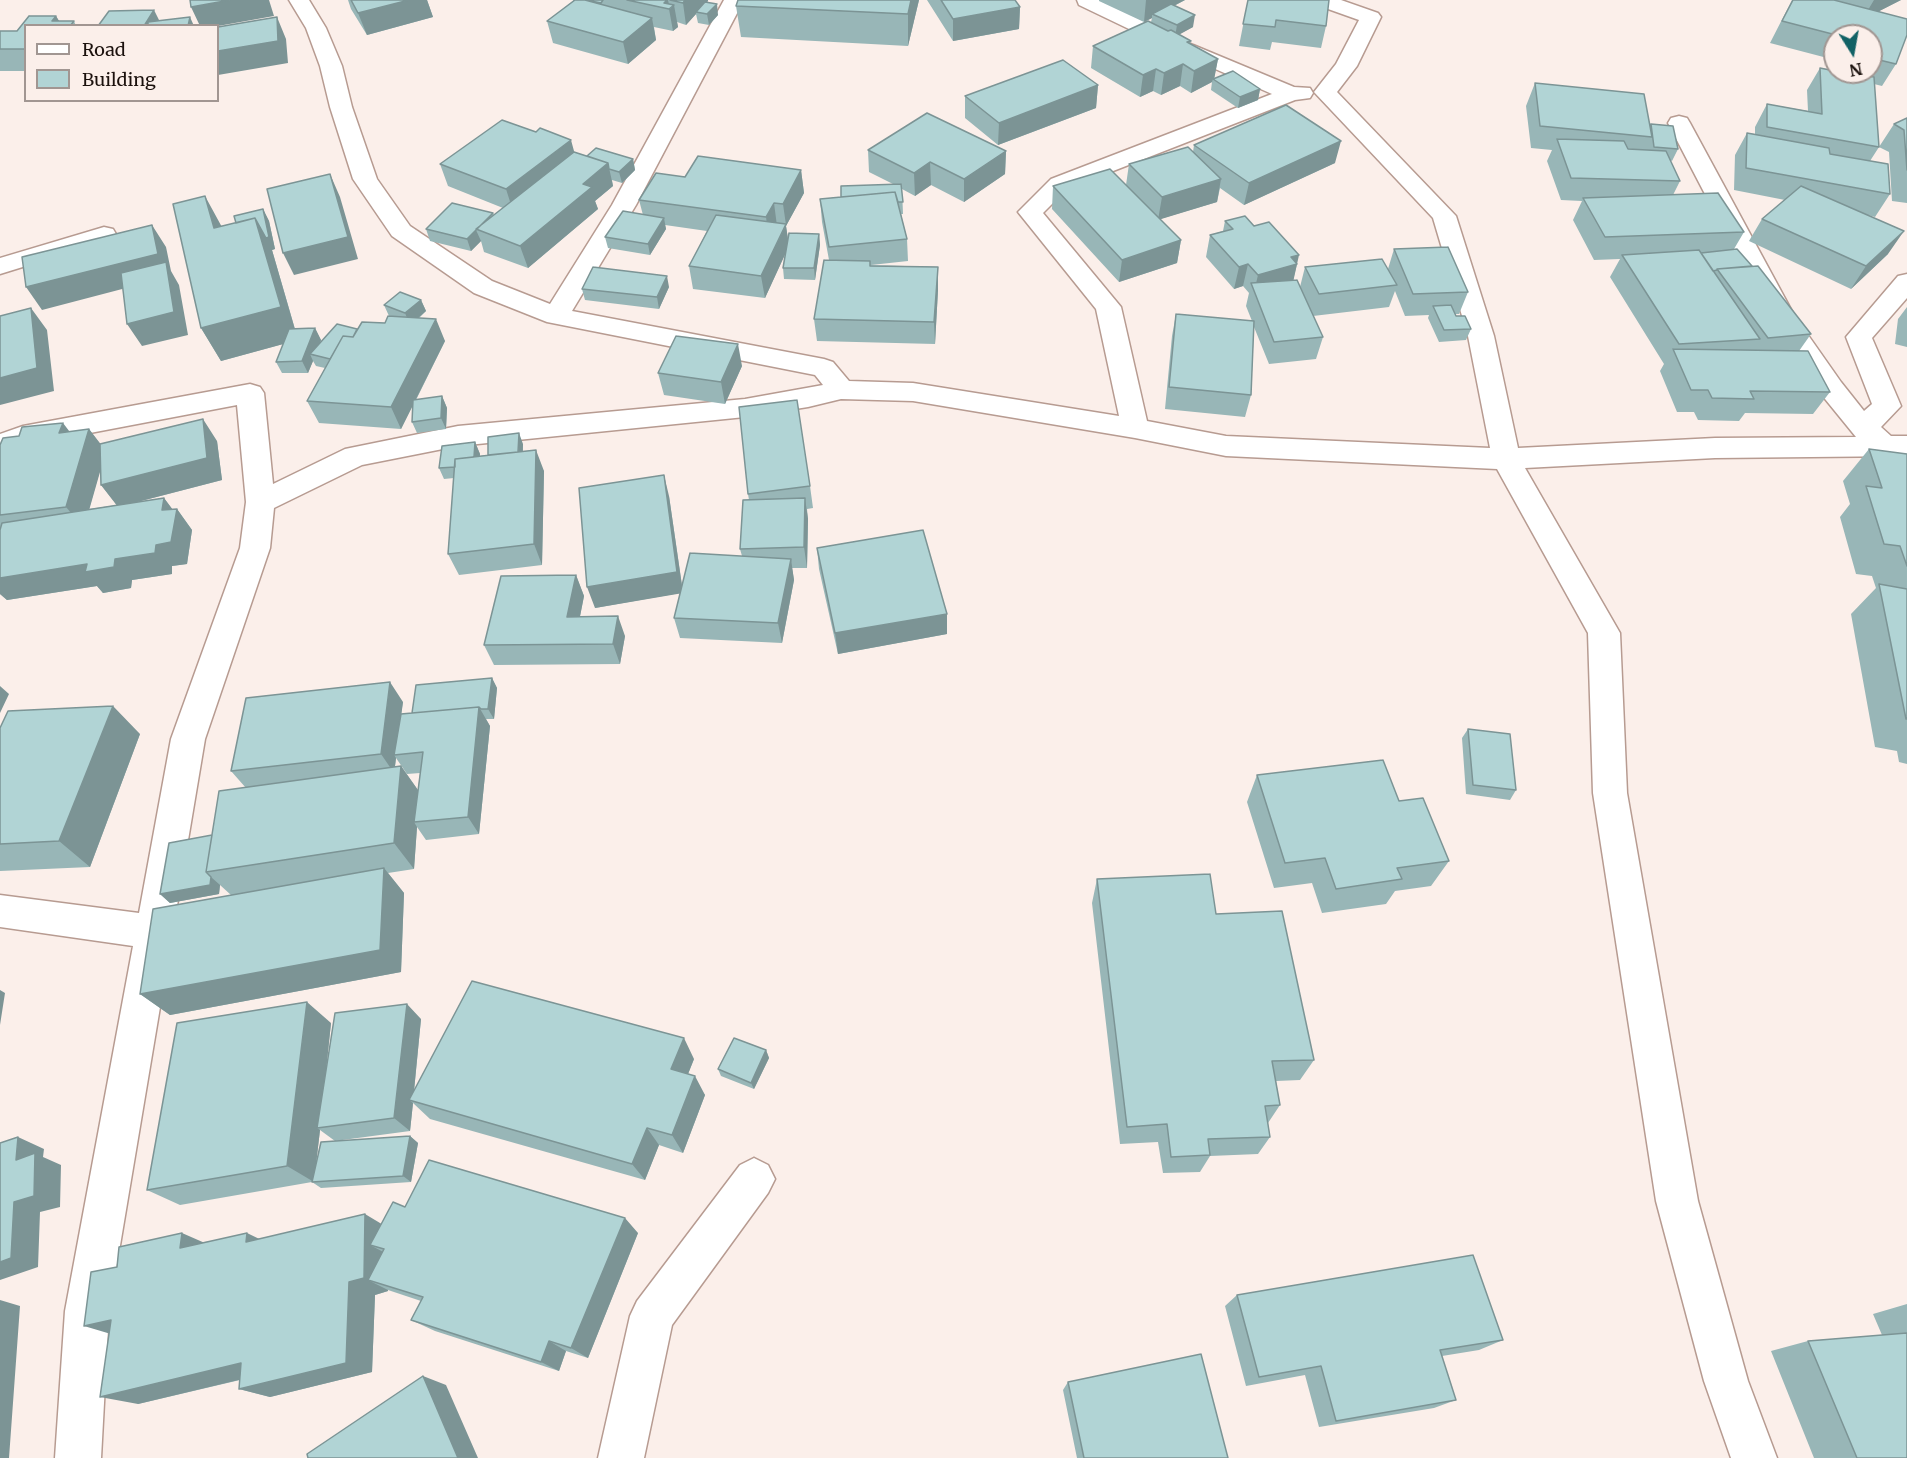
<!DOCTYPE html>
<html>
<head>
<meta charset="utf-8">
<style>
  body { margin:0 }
  #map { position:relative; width:1907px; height:1458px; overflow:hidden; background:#fbefea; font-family:Merriweather,serif }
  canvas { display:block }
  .legend { position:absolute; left:24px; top:24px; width:195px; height:78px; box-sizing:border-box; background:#fbefea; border:2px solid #a19692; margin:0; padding:8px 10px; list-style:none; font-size:18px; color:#1b110d }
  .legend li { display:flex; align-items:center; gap:12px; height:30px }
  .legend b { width:30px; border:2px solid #a19692 }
  .north { position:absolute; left:1823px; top:24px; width:60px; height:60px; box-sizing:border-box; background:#fbefea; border:2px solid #a19692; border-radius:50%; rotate:169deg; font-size:16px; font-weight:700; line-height:24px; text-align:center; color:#1b110d }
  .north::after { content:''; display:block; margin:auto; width:21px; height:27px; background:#126266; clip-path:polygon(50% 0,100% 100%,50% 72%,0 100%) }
</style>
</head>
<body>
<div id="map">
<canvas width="1907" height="1458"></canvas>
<ul class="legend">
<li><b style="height:8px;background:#fff"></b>Road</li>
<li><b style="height:16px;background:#b1d4d5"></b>Building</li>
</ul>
<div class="north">N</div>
</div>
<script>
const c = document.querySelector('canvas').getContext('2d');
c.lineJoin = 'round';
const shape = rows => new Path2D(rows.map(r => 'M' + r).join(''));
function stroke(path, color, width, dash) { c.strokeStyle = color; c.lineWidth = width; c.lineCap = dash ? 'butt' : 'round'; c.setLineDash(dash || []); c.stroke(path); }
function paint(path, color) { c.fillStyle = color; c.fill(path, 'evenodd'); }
const minor = shape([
  [289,0,309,0,326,28,342,66,352,107,377,179,410,226,492,281,550,304,612,205,724,0,744,0,636,205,572,311,824,359,833,362,849,381,913,383,1119,416,1096,309,1018,212,1051,179,1272,94,1179,53,1079,5,1077,0,1100,0,1193,45,1294,87,1310,88,1313,93,1310,98,1295,100,1067,189,1043,213,1121,307,1147,421,1226,436,1490,448,1468,336,1433,218,1314,92,1336,64,1359,20,1314,4,1311,0,1341,0,1378,13,1381,17,1357,66,1337,92,1456,216,1494,336,1518,448,1715,438,1856,437,1821,394,1769,317,1668,123,1671,118,1679,116,1687,118,1690,123,1794,315,1841,382,1864,411,1872,404,1846,337,1898,276,1907,274,1907,298,1872,338,1901,406,1881,427,1891,436,1907,436,1907,456,1715,458,1525,468,1620,633,1627,793,1698,1201,1748,1381,1777,1458,1731,1458,1704,1381,1656,1201,1593,793,1588,633,1497,469,1226,456,1135,438,913,401,841,399,808,407,745,417,458,446,362,465,274,508,270,548,205,739,109,1311,101,1458,55,1458,65,1311,133,946,0,927,0,895,139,913,171,739,240,548,246,502,237,405,27,445,0,454,0,434,23,426,250,384,260,387,264,393,273,484,345,449,458,426,745,399,823,385,815,375,547,322,474,293,392,236,353,179,330,107,320,66,306,28,289,0],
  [104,227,113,229,116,234,113,239,0,274,0,258,104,227],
  [754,1158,768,1165,775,1179,768,1193,672,1325,644,1458,598,1458,630,1316,637,1301,740,1165,754,1158]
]);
const wall = shape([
  [348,0,427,0,433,17,367,35,351,9],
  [573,0,708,0,707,2,718,15,709,25,698,23,696,14,686,25,677,22,678,27,673,31,654,27,656,40,628,64,553,43,547,21,573,1],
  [738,0,919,0,908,46,741,37,736,6],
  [927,0,1015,0,1020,7,1019,29,953,41],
  [1099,0,1185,0,1174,6,1193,27,1179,34,1191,41,1190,44,1218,59,1214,78,1260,89,1258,100,1238,108,1211,90,1212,82,1191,93,1180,86,1161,95,1153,91,1140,97,1091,68,1093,46,1151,22,1152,18,1144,22,1099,1],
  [1248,0,1326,26,1321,48,1272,42,1270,50,1239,46],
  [1792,0,1901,0,1879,11,1896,64,1882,86,1874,84,1879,147,1894,124,1907,118,1907,203,1892,201,1889,152,1879,147,1870,161,1890,194,1875,217,1868,215,1888,254,1851,289,1749,241,1762,219,1785,200,1734,190,1735,155,1747,133,1755,134,1755,127,1767,104,1808,111,1807,90,1820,68,1835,72,1871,72,1871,36,1835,36,1835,60,1770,43],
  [29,16,56,16,59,21,74,21,76,26,26,26,26,71,0,71,0,31,17,31],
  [1535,83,1650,125,1678,149,1672,161,1670,160,1680,181,1673,195,1744,232,1734,249,1811,334,1799,351,1830,392,1813,414,1745,413,1739,421,1698,420,1694,412,1677,412,1660,371,1664,364,1610,277,1620,259,1594,260,1573,220,1582,201,1561,200,1547,161,1552,150,1531,148,1526,106],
  [1098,85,1096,108,998,145,965,118,965,96],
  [1194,145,1335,163,1244,205,1220,188,1217,202,1160,219,1181,240,1177,263,1119,282,1052,209,1053,186,1126,185,1129,164,1193,152],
  [868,150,1006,151,1005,174,964,202,931,185,915,196,902,189,903,214,901,214,907,239,908,261,871,265,938,267,938,290,935,344,817,341,814,319,829,260,822,222,820,199,841,197,893,184,869,172],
  [574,152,587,156,633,159,635,170,622,183,612,180,613,186,595,201,598,209,528,268,484,252,481,241,471,251,430,241,426,229,493,213,494,215,503,208,448,186,440,164],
  [801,170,804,193,786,226,788,239,819,234,820,245,815,280,784,279,783,268,785,254,765,298,693,289,689,266,707,231,665,225,666,229,650,255,608,248,605,237,643,215,639,200,685,177],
  [263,209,269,221,275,249,272,250,295,329,315,328,321,340,320,343,357,329,385,323,389,316,384,305,421,300,426,311,419,318,445,341,416,400,442,396,447,408,446,429,417,433,412,422,413,405,401,429,319,423,307,401,325,368,316,366,313,361,308,373,282,373,276,362,283,344,221,361,201,328,222,226,236,223],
  [1225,221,1254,226,1297,264,1293,280,1300,287,1305,267,1388,269,1394,249,1468,292,1459,314,1455,314,1456,316,1471,329,1466,340,1439,342,1428,318,1429,315,1405,316,1395,291,1389,307,1313,316,1323,337,1316,359,1269,364,1254,327,1251,395,1245,417,1165,409,1172,336,1176,314,1252,321,1246,306,1249,293,1243,286,1234,289,1206,257,1210,235,1223,231],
  [669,287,659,309,585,300,582,289],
  [1907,307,1907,347,1895,344,1898,319],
  [742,366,725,404,664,395,658,373],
  [89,429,100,444,217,441,222,480,137,502,164,498,172,509,177,509,192,530,187,564,172,566,172,574,132,580,131,588,103,593,97,586,7,600,0,594,0,445,69,432],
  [100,470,101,485,117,505,89,509],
  [475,442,480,454,480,456,488,455,523,444,523,451,544,471,542,565,459,575,448,554,454,478,444,479,439,468],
  [1869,449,1907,454,1907,764,1899,762,1897,751,1875,747,1851,614,1876,588,1872,576,1856,574,1840,517,1850,504,1843,481],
  [810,486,813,508,807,509,808,519,807,568,792,568,794,580,782,643,680,638,674,618,680,593,595,608,669,496,682,585,742,556,740,549,749,500,748,494],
  [817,548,947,634,838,654,819,569],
  [576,575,584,596,580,616,625,636,620,664,494,665,484,645],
  [492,678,497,688,494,719,486,719,490,726,479,834,426,840,417,827,414,869,388,873,404,893,401,972,170,1015,140,994,231,895,220,885,219,894,170,903,160,894,212,835,246,788,231,771,403,702,401,714,412,713],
  [396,758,407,774,420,773,418,790,401,766,395,767],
  [0,728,140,734,90,867,0,871],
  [1468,729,1516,790,1510,800,1466,794,1462,738],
  [1257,775,1399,801,1449,861,1431,886,1395,891,1386,904,1322,913,1312,883,1274,888,1247,802],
  [1097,879,1216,914,1314,1060,1300,1080,1276,1081,1280,1105,1268,1123,1270,1137,1258,1154,1210,1156,1200,1172,1163,1173,1158,1142,1120,1144,1092,903],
  [421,1019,414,1091,694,1059,688,1074,705,1095,683,1153,659,1145,645,1180,430,1119,413,1103,410,1131,335,1141,320,1130,316,1164,410,1136,418,1143,411,1182,321,1188,312,1182,180,1205,147,1190,331,1023,326,1071],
  [766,1050,769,1058,754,1089,721,1076,718,1069],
  [405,1207,638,1233,588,1358,566,1351,559,1371,435,1331,411,1320,421,1301,388,1290,388,1291,375,1295,372,1372,270,1397,239,1389,240,1380,138,1404,109,1333,117,1267,204,1242,260,1239,381,1224],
  [1237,1295,1503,1340,1479,1350,1442,1356,1456,1400,1434,1408,1319,1427,1305,1375,1246,1386,1225,1306],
  [1907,1304,1907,1458,1814,1458,1771,1351,1808,1341,1882,1335,1873,1314],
  [1068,1382,1228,1458,1077,1458,1063,1390]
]);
const shadedWall = shape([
  [230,0,269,0,274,16,218,26,200,26,191,7],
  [409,0,427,0,433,17,367,35,358,13],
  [667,0,668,0,670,9,674,5,678,27,673,31,669,9,664,3],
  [685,0,708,0,708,1,698,13,696,12,696,14,686,25,683,3],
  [911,0,919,0,908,46,908,14],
  [1146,0,1185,0,1156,15,1152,14,1152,18,1144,22],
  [1874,0,1901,0,1862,20],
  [717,4,718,15,709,25,707,14],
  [1020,7,1019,29,953,41,953,19],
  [154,10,162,26,144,26],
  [1195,15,1193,27,1175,37,1177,25],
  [56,16,62,26,52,21],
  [190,17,194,26,188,26],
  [277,17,286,39,288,63,218,75,218,51],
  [652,18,656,40,628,64,623,42],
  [1218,59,1214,80,1213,79,1212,82,1191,93,1194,71],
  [1183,64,1180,86,1161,95,1164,73],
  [1156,69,1153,91,1140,97,1143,75],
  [1098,85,1096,108,998,145,999,123],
  [1260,89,1258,100,1238,108,1240,97],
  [571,140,577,162,513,211,506,189],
  [1341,141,1335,163,1244,205,1249,183],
  [1006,151,1005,174,964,202,964,179],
  [633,159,635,170,622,183,619,172],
  [930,162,931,185,915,196,914,173],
  [608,163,613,186,595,201,598,209,528,268,520,246,583,184],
  [801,170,804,193,786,226,789,246,765,298,761,276,786,225,783,204],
  [330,174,340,197,358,259,294,275,283,253],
  [1221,179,1217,202,1158,220,1162,197],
  [205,196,223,229,214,228],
  [774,203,777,226,769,240,766,217],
  [263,209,269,221,275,249,272,250,298,340,221,361,201,328,255,218],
  [664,218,666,229,650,255,648,244],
  [152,225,166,247,171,271,179,285,188,335,142,346,127,324,168,277,42,310,26,287],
  [476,230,481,241,471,251,467,239],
  [1904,231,1888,254,1851,289,1866,266],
  [819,234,820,245,815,280,814,268],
  [1181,240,1177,263,1119,282,1122,260],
  [1299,255,1292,287,1254,292,1258,275,1291,257],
  [1248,264,1243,286,1234,289,1239,267],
  [938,267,938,290,935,344,934,322],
  [667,276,669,287,659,309,657,297],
  [421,300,426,311,410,325,405,313],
  [31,308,47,330,54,391,0,405,0,378],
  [436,319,445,341,401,429,391,407],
  [315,328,321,340,315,356,310,354,313,361,308,373,302,361],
  [738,344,742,366,725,404,721,382],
  [442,396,447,408,446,429,441,418],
  [203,419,217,441,222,480,118,507,101,485],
  [63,423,79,444,59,433],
  [89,429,106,451,84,528,66,507],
  [519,433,523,444,522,469,518,458],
  [475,442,480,454,478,476,473,465],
  [536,450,544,471,542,565,534,544],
  [664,475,669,496,683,593,595,608,587,587],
  [164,498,176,514,177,509,192,530,187,564,172,566,172,574,132,580,131,588,103,593,97,586,7,600,0,594,0,578,115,559,162,510],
  [805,498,808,519,807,568,804,547],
  [791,559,794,580,782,643,778,623],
  [576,575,584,596,576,637,567,617],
  [947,614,947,634,838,654,835,633],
  [618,616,625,636,620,664,613,644],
  [492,678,497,688,494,719,488,709],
  [390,682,403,702,396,755,394,755,396,758,394,773,381,754],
  [0,686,9,694,0,713],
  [113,706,140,734,90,867,59,841],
  [479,707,490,726,479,834,468,817],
  [401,766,420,793,414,822,417,827,414,869,394,843],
  [384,868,404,893,401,972,170,1015,140,994],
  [211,877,220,885,219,894,170,903,160,894],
  [0,990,5,993,0,1025],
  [307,1002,331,1023,320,1128,317,1128,320,1130,314,1182,287,1166],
  [407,1004,421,1019,413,1101,409,1100,413,1103,410,1131,394,1118],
  [684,1038,694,1059,682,1089,671,1069],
  [766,1050,769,1058,754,1089,751,1083],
  [695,1076,705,1095,683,1153,672,1135],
  [647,1128,659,1145,645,1180,632,1164],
  [410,1136,418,1143,411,1182,403,1176],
  [18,1137,44,1149,43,1157,61,1165,60,1207,40,1212,38,1267,0,1280,0,1262,16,1160],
  [365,1214,390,1229,384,1249,370,1245,389,1255,368,1280,388,1290,388,1291,375,1295,372,1372,270,1397,239,1389,349,1282],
  [625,1218,638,1233,588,1358,571,1348],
  [182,1233,214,1247,180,1248],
  [247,1233,276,1247,246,1242],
  [0,1300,20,1306,9,1458,0,1458],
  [111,1320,121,1337,84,1326],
  [549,1341,566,1351,559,1371,541,1362],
  [241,1363,272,1372,138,1404,100,1397],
  [423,1376,446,1385,478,1458,458,1458]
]);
const building = shape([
  [190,0,230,0,191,7,190,0],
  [351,0,409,0,358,13,351,0],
  [575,0,585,0,652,18,623,42,547,21,575,0],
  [586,0,603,0,601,3,586,0],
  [627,0,667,0,664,3,674,5,669,9,627,0],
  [670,0,685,0,683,3,670,0],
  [738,0,911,0,908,14,736,6,738,0],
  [941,0,1015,0,1020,7,953,19,941,0],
  [1248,0,1329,0,1326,26,1276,20,1275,27,1243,24,1248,0],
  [1793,0,1834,0,1907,19,1907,35,1896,64,1871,58,1871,36,1840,36,1782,21,1793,0],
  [705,2,717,4,707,14,696,12,705,2],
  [1171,4,1195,15,1177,25,1152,14,1171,4],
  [154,10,144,26,98,26,109,11,154,10],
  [29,16,56,16,52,21,74,21,70,26,26,26,26,49,0,49,0,31,17,31,29,16],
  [190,17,188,26,148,26,148,22,190,17],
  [277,17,278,41,218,51,218,27,277,17],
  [1148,21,1168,31,1171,30,1191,41,1187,42,1218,59,1194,71,1183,64,1164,73,1156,69,1143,75,1093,46,1148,21],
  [1063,60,1098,85,999,123,965,96,1063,60],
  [1820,68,1835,71,1835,72,1844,72,1874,77,1879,147,1767,127,1767,104,1822,114,1820,68],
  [1233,71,1260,89,1240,97,1213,79,1233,71],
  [1535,83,1644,94,1652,137,1540,126,1535,83],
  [1286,105,1341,141,1249,183,1194,145,1286,105],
  [927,113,1006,151,964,179,930,162,914,173,868,150,927,113],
  [1907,118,1907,170,1904,130,1894,124,1907,118],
  [502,120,536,132,540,128,571,140,506,189,440,164,502,120],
  [1651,124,1673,126,1678,149,1654,147,1651,124],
  [1747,133,1829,148,1830,154,1888,164,1890,194,1746,168,1747,133],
  [1557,139,1624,141,1628,149,1666,151,1680,181,1571,178,1557,139],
  [1188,147,1221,179,1162,197,1129,164,1188,147],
  [596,148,633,159,619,172,609,169,608,163,587,156,596,148],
  [574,152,608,163,583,184,592,187,520,246,476,229,574,152],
  [698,156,801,170,783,204,774,203,766,217,639,200,656,173,685,177,698,156],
  [1110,169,1181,240,1122,260,1053,186,1110,169],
  [330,174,348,237,283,253,267,189,330,174],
  [901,184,903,202,898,202,895,192,841,197,841,186,901,184],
  [1801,186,1904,231,1866,266,1762,219,1801,186],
  [895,192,907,239,829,247,820,199,895,192],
  [1718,193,1744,232,1605,237,1583,198,1718,193],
  [205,196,214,228,255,218,281,307,201,328,173,204,205,196],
  [452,203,493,213,467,239,426,229,452,203],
  [263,209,269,237,266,238,255,218,236,223,234,216,263,209],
  [623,211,664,218,648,244,605,237,623,211],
  [716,215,786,224,761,276,689,266,716,215],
  [1245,216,1254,226,1269,222,1299,255,1291,257,1297,264,1258,275,1248,264,1239,267,1210,235,1233,229,1225,221,1245,216],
  [152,225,158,254,26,287,22,257,152,225],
  [789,233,819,234,814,268,783,268,789,233],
  [1448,247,1468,292,1413,294,1394,249,1448,247],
  [1737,249,1752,266,1717,269,1717,270,1713,271,1701,253,1737,249],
  [1699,250,1760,339,1679,344,1622,255,1699,250],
  [1382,259,1397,285,1319,294,1305,267,1382,259],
  [824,260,870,261,870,266,938,267,934,322,814,319,824,260],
  [166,262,174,312,127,324,121,273,166,262],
  [1758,266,1811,334,1768,338,1717,269,1758,266],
  [593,267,667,276,657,297,582,289,593,267],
  [1297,280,1323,337,1274,342,1251,283,1297,280],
  [400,292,421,300,405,313,384,305,400,292],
  [1451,305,1456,316,1465,316,1471,329,1444,330,1433,306,1451,305],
  [31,308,37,368,0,378,0,316,31,308],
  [1176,314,1254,321,1251,395,1169,387,1176,314],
  [388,316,436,319,391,407,307,401,343,336,353,337,362,322,385,323,388,316],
  [337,324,357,329,353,337,343,336,330,359,310,354,337,324],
  [315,328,302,361,276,362,289,329,315,328],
  [676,336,738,344,721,382,658,373,676,336],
  [1673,349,1808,351,1830,392,1750,391,1754,399,1712,398,1708,390,1691,390,1673,349],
  [442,396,441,418,412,422,413,400,442,396],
  [797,400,810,486,748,494,739,407,797,400],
  [203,419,207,458,101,485,100,444,203,419],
  [63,423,59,433,89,429,66,507,0,515,0,445,3,438,19,436,22,427,63,423],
  [519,433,518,452,488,455,488,437,519,433],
  [475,442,474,457,455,459,455,467,439,468,442,446,475,442],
  [1869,449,1907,454,1907,566,1900,546,1884,544,1866,486,1882,488,1869,449],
  [536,450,534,544,448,554,455,459,536,450],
  [664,475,677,572,587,587,579,488,664,475],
  [164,498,162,510,177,509,171,542,156,545,155,553,115,559,114,567,85,572,87,564,0,578,0,530,2,523,164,498],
  [805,498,804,547,740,549,743,500,805,498],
  [923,530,947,614,835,633,817,548,923,530],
  [690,553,791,559,778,623,674,618,690,553],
  [576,575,567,617,618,616,613,644,484,645,501,576,576,575],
  [1879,584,1907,589,1907,719,1906,719,1879,584],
  [492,678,488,709,481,709,479,707,412,713,416,685,492,678],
  [390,682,381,754,231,771,246,698,390,682],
  [113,706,59,841,0,844,0,728,8,711,113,706],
  [479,707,468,817,414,822,423,752,394,755,401,714,479,707],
  [1468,729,1510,734,1516,790,1473,785,1468,729],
  [1383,760,1399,801,1423,798,1449,861,1397,868,1402,879,1336,889,1325,858,1285,863,1257,775,1383,760],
  [401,766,394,843,206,872,219,791,401,766],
  [212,835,206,872,211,877,210,885,160,894,169,843,212,835],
  [384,868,380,950,140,994,153,909,384,868],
  [1210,874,1216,914,1282,911,1314,1060,1272,1061,1280,1105,1265,1106,1270,1137,1208,1139,1210,1155,1171,1157,1167,1124,1127,1127,1097,879,1210,874],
  [472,981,684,1038,671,1069,695,1076,672,1135,647,1128,632,1164,409,1100,472,981],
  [307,1002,287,1166,147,1190,177,1023,307,1002],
  [407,1004,394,1118,317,1128,335,1013,407,1004],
  [734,1038,766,1050,751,1083,718,1069,734,1038],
  [410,1136,403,1176,312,1182,321,1142,410,1136],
  [18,1137,16,1160,35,1153,34,1196,14,1202,11,1258,0,1262,0,1143,18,1137],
  [429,1160,625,1218,571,1348,549,1341,541,1362,411,1320,423,1297,368,1280,384,1249,370,1245,393,1202,405,1207,429,1160],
  [365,1214,364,1278,349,1282,346,1363,239,1389,241,1363,100,1397,111,1320,84,1326,91,1272,117,1267,119,1247,182,1233,180,1248,247,1233,246,1242,365,1214],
  [1473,1255,1503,1340,1440,1350,1456,1400,1336,1421,1321,1366,1259,1377,1237,1295,1473,1255],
  [1907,1333,1907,1458,1857,1458,1808,1341,1907,1333],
  [1201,1354,1228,1458,1084,1458,1068,1382,1201,1354],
  [423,1376,458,1458,308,1458,307,1454,423,1376]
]);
stroke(minor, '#b79b91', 3);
paint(minor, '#fff');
paint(wall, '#98b6b7');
paint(shadedWall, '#7c9495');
paint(building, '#b1d4d5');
stroke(building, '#7c9495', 1.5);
</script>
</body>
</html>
